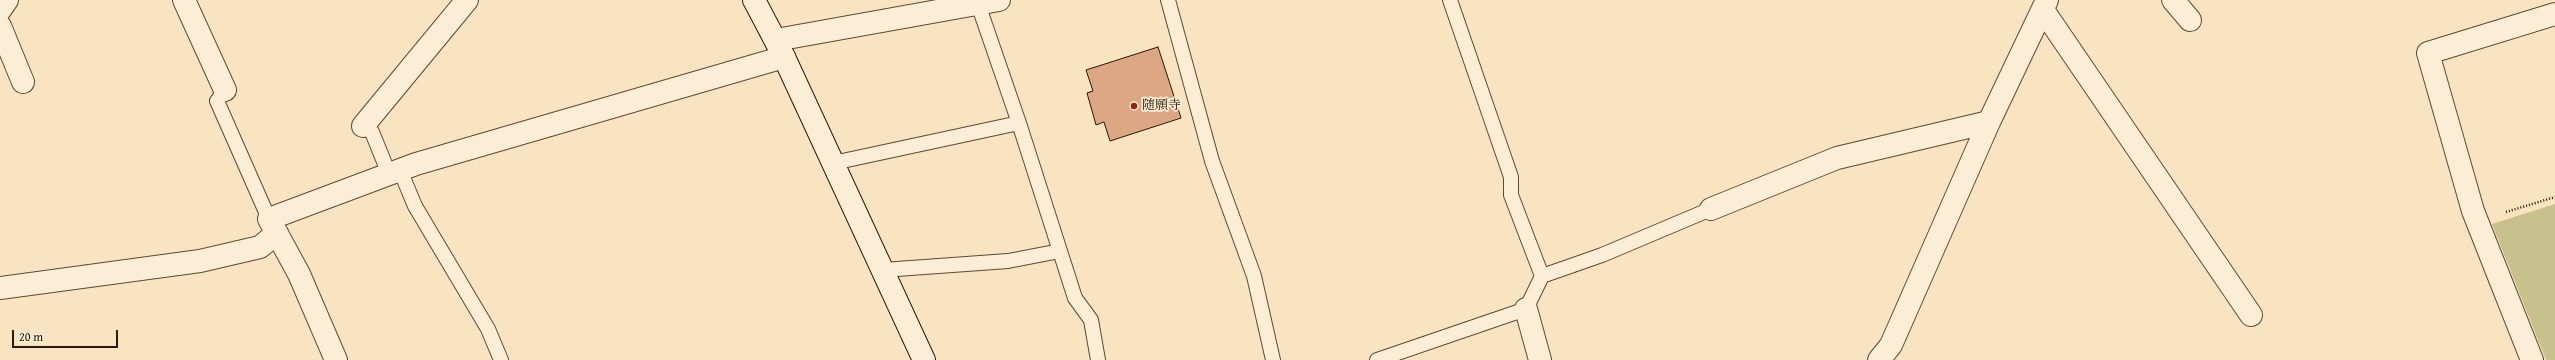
<!DOCTYPE html>
<html>
<head>
<meta charset="utf-8">
<style>
  body { margin:0 }
  #map { position:relative; width:2555px; height:360px; overflow:hidden; background:#fae3c0; font-family:"Gentium Book Plus",serif }
  canvas { display:block }
  .scale { position:absolute; left:12px; top:330px; width:106px; height:18px; box-sizing:border-box; border:2px solid #2a1602; border-top:0; padding-left:5px; font-size:12px; line-height:14px; white-space:nowrap; color:#2a1602; -webkit-text-stroke:3px #fcedd6; paint-order:stroke }
</style>
</head>
<body>
<div id="map">
<canvas width="2555" height="360"></canvas>
<div class="scale">20 m</div>
</div>
<script>
const c = document.querySelector('canvas').getContext('2d');
c.lineJoin = 'round';
function paint(path, color) { c.fillStyle = color; c.fill(path, 'evenodd'); }
const shape = rows => new Path2D(rows.map(r => 'M' + r).join(''));
function stroke(path, color, width, dash) { c.strokeStyle = color; c.lineWidth = width; c.lineCap = dash ? 'butt' : 'round'; c.setLineDash(dash || []); c.stroke(path); }
function label(font, color, halo, rows, align = 'center') {
  c.font = font + ' "Gentium Book Plus","Noto Serif JP",serif'; c.lineWidth = 3.5; c.setLineDash([]); c.textBaseline = 'middle'; c.strokeStyle = halo; c.fillStyle = color; for (const [text, x, y, turn = 0] of rows) {
    c.save(); c.translate(x, y); c.rotate((+turn || 0) * Math.PI / 180); c.textAlign = isNaN(turn) ? turn : align; if (halo) c.strokeText(text, 0, 0); c.fillText(text, 0, 0); c.restore();
  }
}
const green = shape([
  [2555,204,2555,360,2546,360,2492,224]
]);
const building = shape([
  [1158,47,1181,118,1110,141,1104,122,1096,125,1087,93,1093,91,1086,70,1158,47]
]);
const path = shape([
  [2506,212,2555,197]
]);
const lane = shape([
  [1168,0,1212,161,1254,276,1273,360],
  [1450,0,1511,177,1511,195,1542,276],
  [978,4,1019,123,1075,298,1091,320,1098,360],
  [225,90,217,101,269,219],
  [363,126,372,132,389,174],
  [833,163,1019,123],
  [400,170,415,206,488,329,501,360],
  [883,270,1008,261,1060,251],
  [1377,360,1526,309,1542,276,1602,255,1711,209]
]);
const street = shape([
  [184,0,225,90],
  [2173,0,2190,20],
  [0,10,7,0],
  [2043,10,2251,315],
  [0,26,23,82],
  [776,40,999,0],
  [363,126,467,0],
  [1711,209,1837,158,1989,122],
  [0,288,200,261,260,247,277,233],
  [1526,309,1540,360],
  [336,360,299,274,269,219,416,164,784,57],
  [1879,360,1891,345,1989,122,2047,0],
  [2532,360,2473,211,2428,53,2555,14]
]);
const secondary = shape([
  [754,0,784,57,924,360]
]);
const markers = [
  [1134,106,4,"#8f2418"]
];
const poiNames = [
  ["随願寺",1142,106]
];
paint(green, '#c6c18d');
paint(building, '#dda783');
stroke(building, '#2a1602', 1);
stroke(lane, '#5e4932', 16);
stroke(street, '#5e4932', 24);
stroke(secondary, '#2a1602', 24);
stroke(path, '#2a1602', 2.5, [1, 2]);
stroke(lane, '#fcedd6', 14);
stroke(street, '#fcedd6', 22);
stroke(secondary, '#fcedd6', 22);
for (const [x, y, r, color] of markers) { const dot = new Path2D(); dot.arc(x, y, r, 0, 2 * Math.PI); c.fillStyle = color; c.fill(dot); stroke(dot, '#fcedd6', 1.5); }
label('13px', '#2a1602', '#fcedd6', poiNames, 'left');
</script>
</body>
</html>
